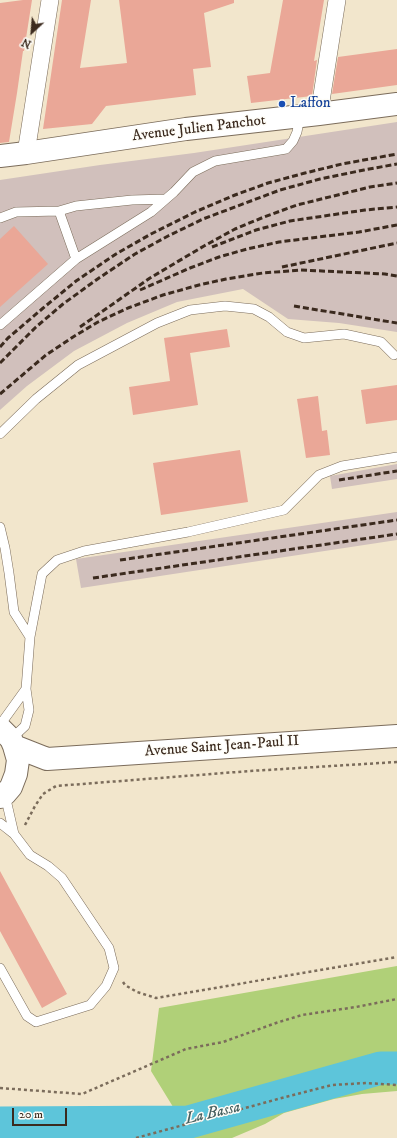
<!DOCTYPE html>
<html>
<head>
<meta charset="utf-8">
<style>
  body { margin:0 }
  #map { position:relative; width:397px; height:1138px; overflow:hidden; background:#f2e6cc; font-family:"IM FELL DW Pica",serif }
  canvas { display:block }
  .north { position:absolute; left:12px; top:12px; width:40px; height:40px; -webkit-text-stroke:3px #fdfcf7; paint-order:stroke; rotate:206deg; font-size:11px; font-weight:700; line-height:16px; text-align:center; color:#3b2a1e }
  .north::after { content:''; display:block; margin:auto; width:14px; height:18px; background:#3b2a1e; clip-path:polygon(50% 0,100% 100%,50% 72%,0 100%) }
  .scale { position:absolute; left:12px; top:1108px; width:55px; height:18px; box-sizing:border-box; border:2px solid #3b2a1e; border-top:0; padding-left:5px; font-size:12px; line-height:14px; white-space:nowrap; color:#3b2a1e; -webkit-text-stroke:3px #fdfcf7; paint-order:stroke }
</style>
</head>
<body>
<div id="map">
<canvas width="397" height="1138"></canvas>
<div class="north">N</div>
<div class="scale">20 m</div>
</div>
<script>
const c = document.querySelector('canvas').getContext('2d');
c.lineJoin = 'round';
function paint(path, color) { c.fillStyle = color; c.fill(path, 'evenodd'); }
const shape = rows => new Path2D(rows.map(r => 'M' + r).join(''));
function stroke(path, color, width, dash) { c.strokeStyle = color; c.lineWidth = width; c.lineCap = dash ? 'butt' : 'round'; c.setLineDash(dash || []); c.stroke(path); }
function label(font, color, halo, rows, align = 'center') {
  c.font = font + ' "IM FELL DW Pica",serif'; c.lineWidth = 3; c.setLineDash([]); c.textBaseline = 'middle'; c.strokeStyle = halo; c.fillStyle = color; for (const [text, x, y, turn = 0] of rows) {
    c.save(); c.translate(x, y); c.rotate((+turn || 0) * Math.PI / 180); c.textAlign = isNaN(turn) ? turn : align; if (halo) c.strokeText(text, 0, 0); c.fillText(text, 0, 0); c.restore();
  }
}
const industrial = shape([
  [397,122,397,332,339,323,288,319,243,289,177,302,127,323,74,351,27,386,0,410,0,180,100,165,194,153],
  [397,464,397,479,332,489,330,476],
  [397,512,397,540,81,588,76,559]
]);
const green = shape([
  [397,966,397,1091,362,1094,334,1099,284,1113,265,1124,232,1138,40,1138,186,1128,151,1071,159,1008]
]);
const river = shape([
  [0,1123,189,1122,381,1068,397,1068]
]);
const building = shape([
  [23,0,32,0,24,51,23,51,17,93,9,142,0,143,0,3],
  [62,0,91,0,80,68,127,63,119,0,234,0,234,3,204,13,211,67,193,69,196,95,106,106,92,124,43,129],
  [283,0,324,0,314,61,317,60,312,96,251,103,247,76,270,73],
  [397,49,397,85,332,94,338,57],
  [14,226,48,264,0,307,0,239],
  [227,329,230,347,190,353,198,405,133,415,129,387,170,381,164,338],
  [397,385,397,420,366,424,361,390],
  [318,396,322,431,327,430,330,455,306,458,297,399],
  [240,450,248,502,161,515,153,463],
  [0,871,67,994,42,1008,0,931]
]);
const path = shape([
  [25,825,35,806,43,794,56,786,250,771,397,762],
  [123,982,125,985,137,992,156,998,397,957],
  [0,1088,82,1094,186,1049,223,1042,276,1023,302,1015,356,1007,397,999],
  [136,1138,278,1099,332,1085,366,1083,397,1085]
]);
const service = shape([
  [59,211,76,259],
  [0,218,16,212,59,211,76,206,132,200,166,199],
  [0,325,76,259,151,212,174,192,193,172,215,161,286,149,293,141,297,132,300,116],
  [0,434,36,399,78,365,157,323,190,310,225,306,254,309,269,317,287,332,304,338,344,334,381,342,394,355],
  [0,527,5,548,9,573,14,612,30,637],
  [26,689,30,637,42,574,57,560,84,551,188,532,284,510,319,475,342,466,397,457],
  [0,725,26,689,29,710,25,726,11,739],
  [5,795,14,834],
  [0,823,14,834,30,855,48,866,62,878,109,948,114,968,106,986,90,1005,36,1022,27,1016,0,968]
]);
const minor = shape([
  [319,114,337,0],
  [26,153,50,0]
]);
const tertiary = shape([
  [0,728,11,739,14,746,18,760,16,774,11,787,5,794,0,797],
  [14,746,47,759,397,736]
]);
const secondary = shape([
  [0,156,26,153,186,129,319,114,397,104]
]);
const rail = shape([
  [212,247,256,230,290,221,365,210,397,207],
  [282,267,397,243],
  [140,290,190,268,219,257,247,249,279,242,359,232,397,225],
  [294,306,397,323],
  [80,327,150,278,204,246,235,229,264,217,297,205,370,187,397,183],
  [0,347,8,338,42,309,76,281,116,254,151,234,195,212,235,195,268,183,305,173,342,164,397,154],
  [0,363,36,327,63,304,99,278,135,254,168,236,203,219,280,190,320,179,364,170,397,164],
  [0,394,46,355,73,337,98,322,128,308,163,295,199,285,226,279,263,273,301,270,385,274,397,276],
  [339,480,397,471],
  [120,560,397,520],
  [93,578,397,534]
]);
const markers = [
  [282,104,4,"#1a4fb4"]
];
const transitNames = [
  ["Laffon",290,104]
];
const streetNames = [
  ["Avenue Julien Panchot",199,129,-7],
  ["Avenue Saint Jean-Paul II",222,747,-4]
];
const waterNames = [
  ["La Bassa",213,1114,-13]
];
paint(industrial, '#d1c0bc');
paint(green, '#b0d078');
stroke(river, '#5dc5da', 33);
paint(building, '#eaa797');
stroke(service, '#7b6c5b', 10);
stroke(minor, '#7b6c5b', 18);
stroke(tertiary, '#7b6c5b', 24);
stroke(secondary, '#7b6c5b', 24);
stroke(path, '#7b6c5b', 2.5, [3, 3]);
stroke(service, '#fff', 9);
stroke(minor, '#fff', 17);
stroke(tertiary, '#fff', 22);
stroke(secondary, '#fff', 22);
stroke(rail, '#3b2a1e', 3, [6, 3]);
for (const [x, y, r, color] of markers) { const dot = new Path2D(); dot.arc(x, y, r, 0, 2 * Math.PI); c.fillStyle = color; c.fill(dot); stroke(dot, '#fdfcf7', 1.5); }
label('15px', '#164399', '#fdfcf7', transitNames, 'left');
label('15px', '#3b2a1e', '#fdfcf7', streetNames);
label('italic 16px', '#476060', '#fdfcf7', waterNames);
</script>
</body>
</html>
